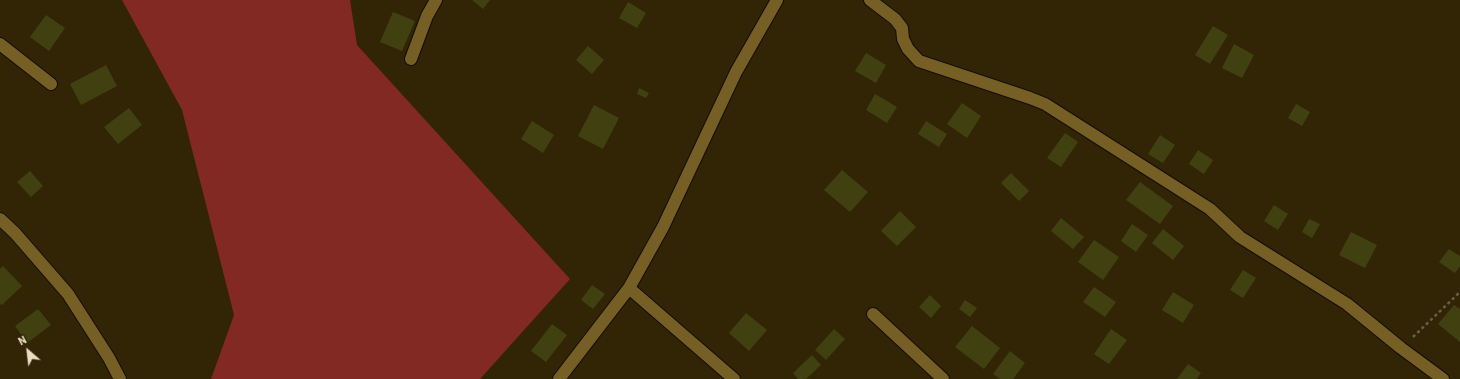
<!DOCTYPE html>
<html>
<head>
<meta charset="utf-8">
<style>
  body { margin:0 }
  #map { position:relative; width:1460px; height:379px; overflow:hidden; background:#312506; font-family:Barlow,sans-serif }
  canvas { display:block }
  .north { position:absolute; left:8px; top:331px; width:40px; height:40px; -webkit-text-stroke:3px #312506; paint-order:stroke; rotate:332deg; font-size:11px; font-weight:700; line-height:16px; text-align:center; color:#eadec2 }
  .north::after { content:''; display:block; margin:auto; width:14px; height:18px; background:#eadec2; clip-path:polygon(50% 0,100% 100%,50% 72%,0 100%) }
</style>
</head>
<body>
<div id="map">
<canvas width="1460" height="379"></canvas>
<div class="north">N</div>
</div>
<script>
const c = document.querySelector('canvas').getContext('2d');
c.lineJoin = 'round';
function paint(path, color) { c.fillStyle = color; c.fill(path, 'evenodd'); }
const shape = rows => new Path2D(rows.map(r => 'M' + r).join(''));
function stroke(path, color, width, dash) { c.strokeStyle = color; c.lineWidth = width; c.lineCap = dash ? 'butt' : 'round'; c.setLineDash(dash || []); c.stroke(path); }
const green = shape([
  [122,0,350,0,357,45,570,279,480,379,211,379,234,315,182,110]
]);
const building = shape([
  [472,0,490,0,483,9],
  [628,2,646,13,637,28,619,18],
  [393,12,415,21,402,51,380,42],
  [46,15,65,28,49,51,30,37],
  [1213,26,1228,35,1210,64,1195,55],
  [1234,44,1254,55,1242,78,1222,68],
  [588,46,604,60,592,74,576,60],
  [866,53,886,65,876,83,855,71],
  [106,65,117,86,81,105,70,84],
  [639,88,649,93,646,98,637,94],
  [875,94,897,107,887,123,866,110],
  [962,103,981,116,967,138,947,124],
  [1296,104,1310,112,1302,126,1288,118],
  [594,105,619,118,603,149,578,136],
  [129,108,142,125,118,144,104,127],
  [532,121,554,135,543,153,521,139],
  [926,121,947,134,939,147,918,134],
  [1065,133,1078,142,1061,167,1047,158],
  [1160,135,1175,145,1163,163,1148,154],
  [1198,150,1213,160,1204,174,1189,164],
  [842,170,868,192,850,212,824,190],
  [30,171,43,186,31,197,17,182],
  [1011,173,1029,191,1019,201,1001,183],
  [1140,182,1173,206,1160,224,1126,200],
  [1274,205,1288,214,1278,230,1264,221],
  [900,211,916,227,897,246,881,231],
  [1061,218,1084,237,1073,249,1051,231],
  [1309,219,1320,224,1312,238,1302,232],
  [1132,224,1148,235,1136,252,1121,241],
  [1163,229,1184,246,1173,260,1152,243],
  [1351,232,1377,245,1365,268,1339,255],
  [1094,240,1119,257,1103,280,1078,262],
  [1449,249,1460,256,1460,266,1455,273,1439,262],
  [3,266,22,286,2,305,0,304,0,269],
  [1243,270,1256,278,1243,298,1230,290],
  [592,285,605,294,593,309,581,300],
  [1094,287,1116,302,1105,317,1083,302],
  [1173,292,1194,305,1183,323,1162,310],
  [930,295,941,306,931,318,919,307],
  [965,300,977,308,970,317,959,309],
  [1454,305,1460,309,1460,342,1438,324],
  [38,309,51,325,27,343,15,326],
  [746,313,767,330,749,351,729,333],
  [552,324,567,335,546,362,531,351],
  [972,326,1000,348,984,369,955,347],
  [834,329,845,339,826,360,815,350],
  [1111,329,1127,340,1109,364,1094,354],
  [1010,351,1025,363,1013,379,1000,379,993,374],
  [812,355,821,365,806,379,798,379,793,373],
  [1188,364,1201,373,1197,379,1177,379]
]);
const path = shape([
  [1413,337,1460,292]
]);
const street = shape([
  [870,0,895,19,902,28,903,39,908,49,919,61,1030,98,1045,104,1210,209,1240,237,1347,304,1401,348,1443,379],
  [0,44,51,84],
  [411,59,427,16,436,0],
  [0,219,15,233,68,294,109,358,120,379],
  [629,288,734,379],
  [873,314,943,379],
  [559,379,629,288,663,227,736,72,777,0]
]);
paint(green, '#812922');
paint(building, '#414011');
stroke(street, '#160f01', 14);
stroke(path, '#6b5f41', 2.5, [3, 3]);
stroke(street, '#755f25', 12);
</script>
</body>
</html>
